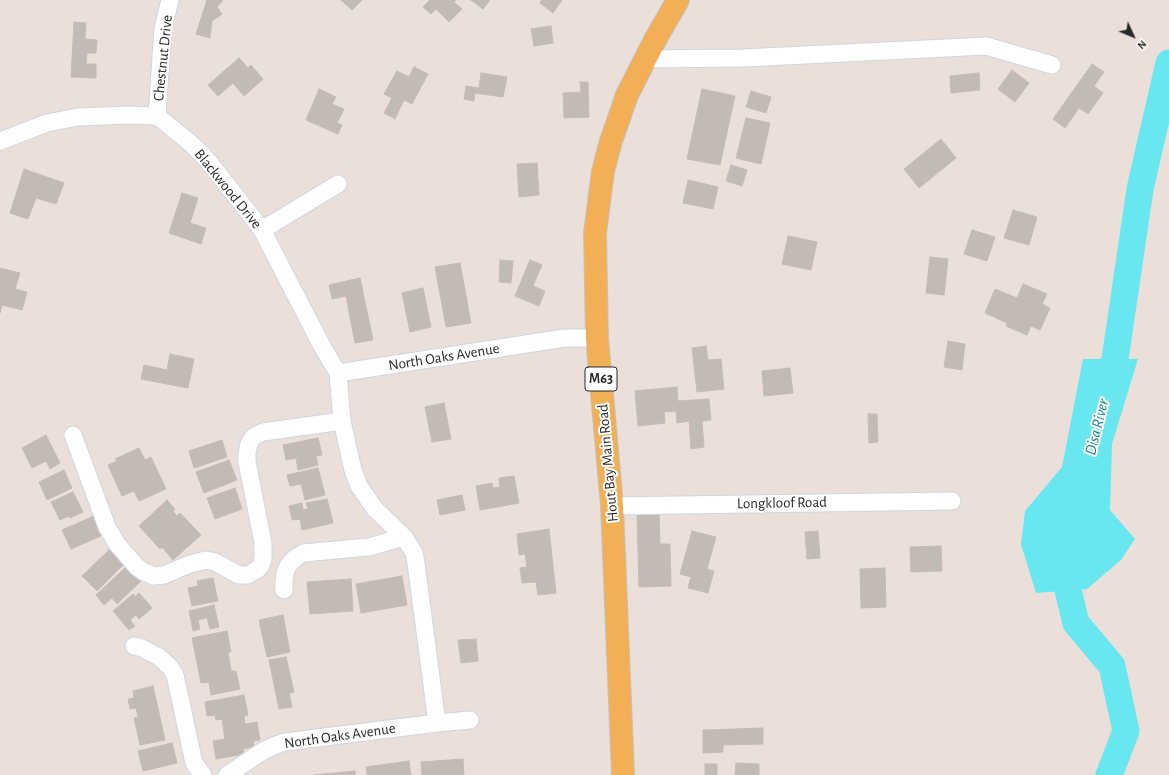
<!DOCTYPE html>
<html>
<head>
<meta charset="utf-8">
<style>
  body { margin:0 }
  #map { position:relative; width:1169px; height:775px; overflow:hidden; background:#ebdfd9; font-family:"Alegreya Sans",sans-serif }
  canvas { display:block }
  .north { position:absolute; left:1113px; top:16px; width:40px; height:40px; -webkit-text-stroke:3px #fff; paint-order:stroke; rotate:134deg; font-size:11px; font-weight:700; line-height:16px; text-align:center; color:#282828 }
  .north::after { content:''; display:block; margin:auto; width:14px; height:18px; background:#282828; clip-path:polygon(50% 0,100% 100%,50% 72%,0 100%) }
</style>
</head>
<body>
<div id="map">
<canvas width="1169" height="775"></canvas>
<div class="north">N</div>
</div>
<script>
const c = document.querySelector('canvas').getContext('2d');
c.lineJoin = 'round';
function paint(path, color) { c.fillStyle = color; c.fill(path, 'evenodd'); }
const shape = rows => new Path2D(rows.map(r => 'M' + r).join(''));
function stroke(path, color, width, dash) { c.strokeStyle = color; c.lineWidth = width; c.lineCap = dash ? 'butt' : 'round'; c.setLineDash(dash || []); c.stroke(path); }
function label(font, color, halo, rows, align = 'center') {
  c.font = font + ' "Alegreya Sans",sans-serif'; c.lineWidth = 4; c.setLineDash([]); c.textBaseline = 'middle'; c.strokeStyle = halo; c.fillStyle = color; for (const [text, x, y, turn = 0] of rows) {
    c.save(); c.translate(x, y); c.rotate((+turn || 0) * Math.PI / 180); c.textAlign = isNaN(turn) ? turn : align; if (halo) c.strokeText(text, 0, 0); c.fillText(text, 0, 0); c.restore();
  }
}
const water = shape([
  [1083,359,1138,359,1112,444,1110,510,1135,539,1121,560,1087,589,1036,593,1021,544,1025,511,1062,467]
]);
const river = shape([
  [1105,394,1115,359,1140,189,1169,63],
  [1064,556,1061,567,1068,590,1076,623,1112,666,1126,731,1109,775]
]);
const building = shape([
  [207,0,223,0,217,7,222,14,212,21,210,38,196,34,207,0],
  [341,0,362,0,352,10,341,0],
  [430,0,456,0,454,2,462,9,449,22,436,9,431,14,423,7,430,0],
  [471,0,490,0,483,9,471,0],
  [542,0,562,0,553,13,540,3,542,0],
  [74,22,86,23,85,39,97,40,96,53,87,53,86,64,96,64,96,78,71,77,74,22],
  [551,26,553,43,534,46,531,29,551,26],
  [239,58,248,68,251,65,263,79,244,96,233,83,218,96,208,85,239,58],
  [1092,64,1104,72,1094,86,1103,93,1088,114,1079,108,1065,128,1053,119,1092,64],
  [414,67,428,74,412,104,404,100,395,119,384,113,392,98,384,94,397,71,409,77,414,67],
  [1012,70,1029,83,1015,102,998,89,1012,70],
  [481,73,507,77,503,97,475,93,474,101,464,99,466,86,479,88,481,73],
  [979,73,980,90,951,93,950,76,979,73],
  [580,82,588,82,589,117,564,118,563,93,581,92,580,82],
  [319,89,336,97,332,104,344,109,337,123,342,125,338,134,306,120,319,89],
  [702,89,735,96,720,165,687,159,702,89],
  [751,91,771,97,766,113,746,107,751,91],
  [746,118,770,123,761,164,736,158,746,118],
  [941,139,956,158,919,188,904,169,941,139],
  [537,163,539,195,519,197,517,164,537,163],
  [731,165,747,170,742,186,726,181,731,165],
  [24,169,64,183,56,204,36,198,28,219,10,213,24,169],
  [688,180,718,187,713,209,683,203,688,180],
  [182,193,198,198,190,223,206,228,201,244,169,233,182,193],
  [1013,210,1037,217,1029,245,1004,238,1013,210],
  [972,230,995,237,987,261,964,254,972,230],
  [788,236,817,242,811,270,782,264,788,236],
  [930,257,948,259,944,295,926,293,930,257],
  [500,260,513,261,511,283,499,282,500,260],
  [530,260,542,265,533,286,545,291,539,306,515,296,530,260],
  [460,263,471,323,446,327,435,267,460,263],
  [0,268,20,273,15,289,27,292,22,310,2,305,0,313,0,268],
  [360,278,373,340,355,343,346,296,332,299,329,285,360,278],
  [1023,284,1047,294,1042,304,1050,308,1040,330,1031,326,1027,335,1006,326,1007,323,985,313,995,289,1017,298,1023,284],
  [423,288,431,327,410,332,402,293,423,288],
  [948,341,965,344,962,370,944,367,948,341],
  [706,346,708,360,721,359,724,389,697,392,692,348,706,346],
  [170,354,194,359,188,388,141,379,144,365,167,370,170,354],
  [790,368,793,393,764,396,762,371,790,368],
  [677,387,678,401,709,399,711,420,702,421,704,447,691,449,689,421,677,423,676,411,664,412,665,423,638,426,635,391,677,387],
  [444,403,451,439,432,442,425,407,444,403],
  [868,414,877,414,878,442,869,443,868,414],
  [46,435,60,463,50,469,46,461,32,468,22,448,46,435],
  [318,438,322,455,316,456,318,465,298,470,296,458,286,460,283,445,318,438],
  [222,440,227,457,194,468,189,451,222,440],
  [139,448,145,460,151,457,166,489,139,501,134,491,122,496,108,465,117,461,115,459,139,448],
  [229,460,237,480,204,493,196,472,229,460],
  [318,468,325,495,305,500,301,484,290,486,287,475,318,468],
  [64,470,72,488,47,500,39,482,64,470],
  [514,476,519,503,480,510,476,486,492,483,493,488,500,487,499,478,514,476],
  [235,488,242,509,215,519,207,498,235,488],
  [73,492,83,512,70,518,69,516,60,520,51,502,73,492],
  [462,495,465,510,440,515,437,500,462,495],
  [327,499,333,523,302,530,300,519,292,520,289,506,302,503,303,510,308,509,306,503,327,499],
  [167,500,175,509,173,511,177,516,180,513,201,535,173,560,162,547,160,549,139,526,167,500],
  [659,512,660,544,670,544,671,586,639,587,637,513,659,512],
  [94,516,103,535,71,549,62,530,94,516],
  [549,529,556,593,538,595,536,582,522,583,520,568,527,567,525,554,519,555,517,534,549,529],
  [692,531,716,537,707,569,714,571,708,593,688,588,691,577,680,574,692,531],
  [818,531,820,558,807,559,805,532,818,531],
  [941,546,942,571,911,572,910,547,941,546],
  [110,549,125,563,97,591,82,576,110,549],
  [127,566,141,581,117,604,112,598,104,605,96,595,127,566],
  [885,568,886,607,861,608,860,569,885,568],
  [402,576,407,605,361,613,356,584,402,576],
  [213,578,218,601,192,606,188,588,198,586,197,581,213,578],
  [351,579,353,611,310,614,307,582,351,579],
  [139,593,152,608,139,619,136,615,130,620,135,626,129,630,113,611,133,594,135,597,139,593],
  [214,605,219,627,210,629,207,618,198,620,200,629,193,631,189,611,214,605],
  [283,615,290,652,267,657,259,620,283,615],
  [227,631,231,652,228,652,231,671,236,671,240,689,211,695,209,682,201,683,192,638,227,631],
  [476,639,478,661,461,663,458,640,476,639],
  [286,657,294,692,289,693,292,707,279,709,269,660,286,657],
  [153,686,165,740,140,745,134,718,138,717,136,708,130,709,128,699,134,698,133,691,153,686],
  [244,695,248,715,244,716,245,724,257,722,260,740,253,741,254,747,243,749,244,754,216,759,213,741,225,739,222,719,216,720,215,715,207,716,205,702,244,695],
  [763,728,763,744,723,745,723,752,703,753,703,730,763,728],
  [172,743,177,763,143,771,138,751,172,743],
  [463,759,464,775,422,775,421,762,463,759],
  [409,761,411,775,367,775,366,767,409,761],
  [736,763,759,764,759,775,735,775,736,763],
  [705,764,717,764,717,775,705,775,705,764],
  [355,771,355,775,314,775,355,771]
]);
const minor = shape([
  [646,59,744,58,986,46,1052,65],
  [157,116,163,28,170,0],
  [0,141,47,123,78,117,128,115,157,116,188,141,202,154,217,172,262,230,323,348,338,373,342,421,353,470,359,486,375,509,404,537,414,553,416,563,437,723],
  [262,230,338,184],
  [338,373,565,338,597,338],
  [73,435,107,527,117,544,137,567,144,572,154,576,164,575,190,564,206,560,215,562,239,575,248,575,258,569,261,565,263,559,263,543,247,462,247,453,249,444,253,437,263,432,342,421],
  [612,506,952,501],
  [284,590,284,583,285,573,288,566,294,559,303,553,369,547,404,537],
  [134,646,142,648,159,657,170,667,175,675,194,763,203,775],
  [227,775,263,751,276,745,285,742,437,723,470,720]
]);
const primary = shape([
  [623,775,612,506,597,338,595,233,603,171,611,141,627,95,655,40,678,0]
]);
const shields = [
  [601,379,32]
];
const shieldNames = [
  ["M63",601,379]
];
const streetNames = [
  ["Chestnut Drive",163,58,-84],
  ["Blackwood Drive",228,189,51],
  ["North Oaks Avenue",444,357,-9],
  ["Hout Bay Main Road",608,463,-95],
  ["Longkloof Road",782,503,-1],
  ["North Oaks Avenue",340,736,-8]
];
const waterNames = [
  ["Disa River",1097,427,-76]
];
paint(water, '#68e7f1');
stroke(river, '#68e7f1', 27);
paint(building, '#c2bbb5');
stroke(building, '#c6bbb3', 1);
stroke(minor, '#ced6e2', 19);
stroke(primary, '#c3c3c3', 24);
stroke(minor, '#fff', 17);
stroke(primary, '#f3af55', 22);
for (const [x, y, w] of shields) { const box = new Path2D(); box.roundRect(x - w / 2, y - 12, w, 24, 3); c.fillStyle = '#fff'; c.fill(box); stroke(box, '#282828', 1); }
label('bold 14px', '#282828', null, shieldNames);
label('15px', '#282828', '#fff', streetNames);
label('italic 16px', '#0a7f93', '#fff', waterNames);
</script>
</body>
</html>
